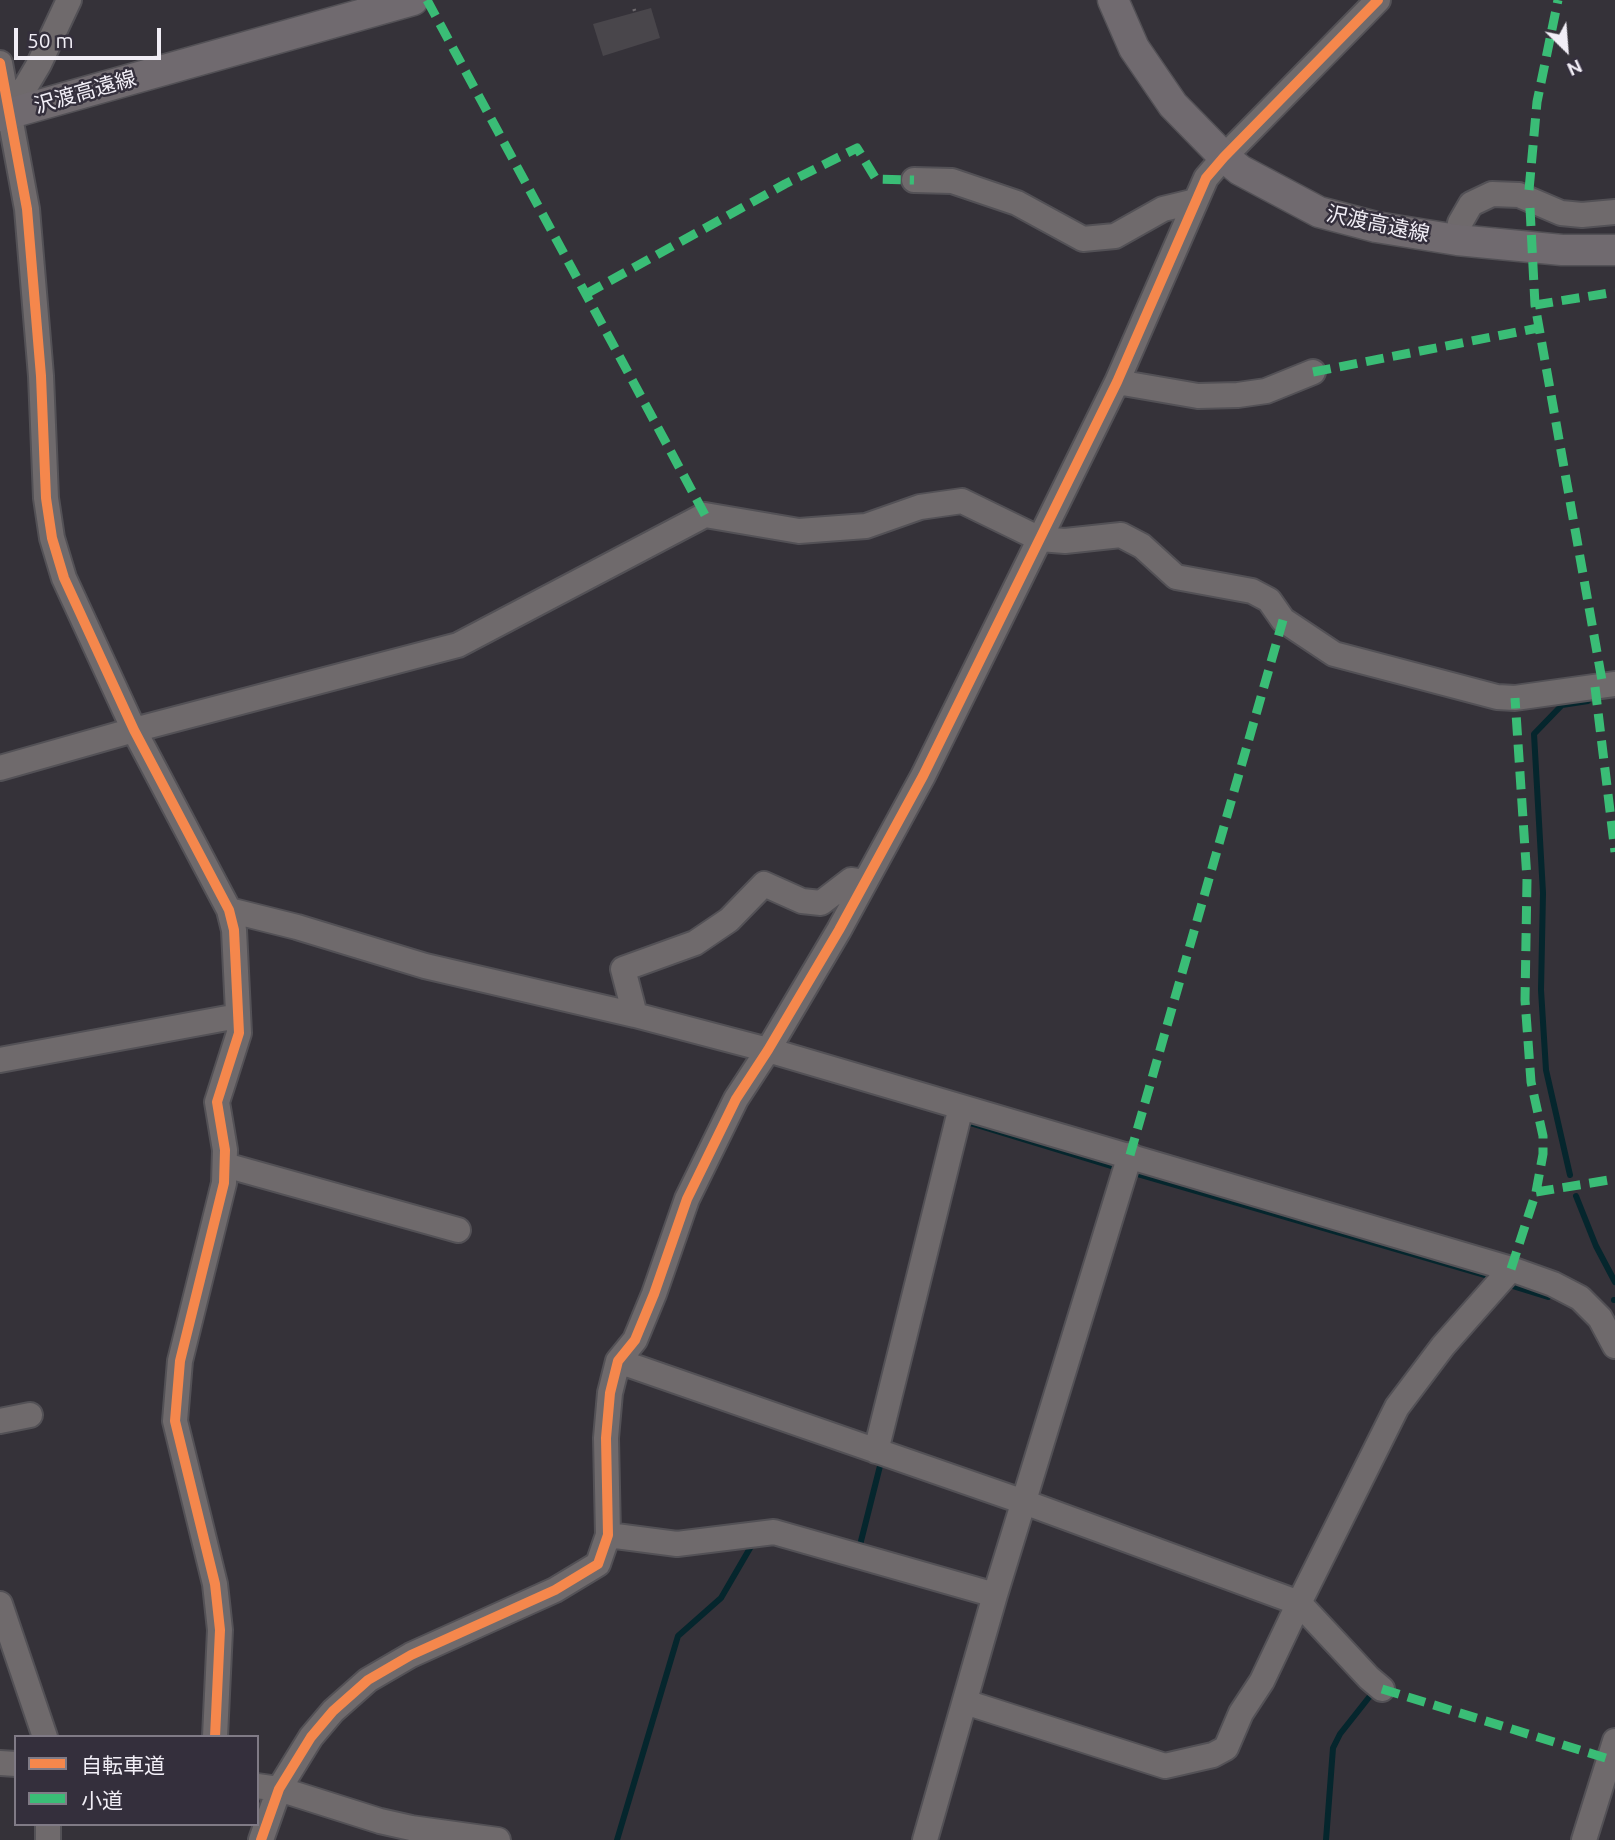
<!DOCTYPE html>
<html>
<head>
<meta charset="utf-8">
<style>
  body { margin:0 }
  #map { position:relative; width:1615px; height:1840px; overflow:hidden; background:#353239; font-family:Ubuntu,"Noto Sans JP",sans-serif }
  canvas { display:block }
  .legend { position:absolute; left:14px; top:1735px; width:245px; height:91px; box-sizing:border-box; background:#342f3c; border:2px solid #807b86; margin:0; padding:9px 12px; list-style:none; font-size:21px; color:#f1eef6 }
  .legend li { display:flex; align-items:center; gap:14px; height:35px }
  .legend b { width:35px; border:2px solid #807b86 }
  .north { position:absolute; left:1531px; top:14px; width:70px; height:70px; -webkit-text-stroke:5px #342f3c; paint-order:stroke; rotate:155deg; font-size:19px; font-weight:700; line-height:28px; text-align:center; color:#f1eef6 }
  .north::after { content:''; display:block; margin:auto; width:24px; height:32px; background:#f1eef6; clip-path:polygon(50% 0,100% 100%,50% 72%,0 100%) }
  .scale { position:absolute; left:14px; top:28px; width:147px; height:32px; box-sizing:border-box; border:4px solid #f1eef6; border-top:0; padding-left:9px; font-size:21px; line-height:24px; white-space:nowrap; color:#f1eef6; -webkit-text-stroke:5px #342f3c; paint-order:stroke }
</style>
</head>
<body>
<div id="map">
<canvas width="1615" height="1840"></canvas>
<ul class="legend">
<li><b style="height:9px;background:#f5874c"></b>自転車道</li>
<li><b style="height:9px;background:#3abd76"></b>小道</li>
</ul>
<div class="north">N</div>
<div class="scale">50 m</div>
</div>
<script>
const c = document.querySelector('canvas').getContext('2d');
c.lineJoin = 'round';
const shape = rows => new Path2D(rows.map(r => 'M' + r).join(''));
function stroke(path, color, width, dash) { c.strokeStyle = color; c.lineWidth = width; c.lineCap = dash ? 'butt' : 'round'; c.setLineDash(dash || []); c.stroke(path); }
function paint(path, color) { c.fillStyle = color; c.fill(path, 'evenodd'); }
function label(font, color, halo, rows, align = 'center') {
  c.font = font + ' Ubuntu,"Noto Sans JP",sans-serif'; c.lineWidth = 5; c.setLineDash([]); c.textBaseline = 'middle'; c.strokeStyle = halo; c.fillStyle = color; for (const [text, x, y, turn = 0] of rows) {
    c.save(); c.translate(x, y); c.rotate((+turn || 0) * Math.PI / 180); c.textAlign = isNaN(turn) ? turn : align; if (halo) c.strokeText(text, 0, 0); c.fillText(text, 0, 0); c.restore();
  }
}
const stream = shape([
  [966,1127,970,1123,1111,1166],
  [1131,1172,1492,1277],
  [1570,1175,1546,1070,1541,990,1543,893,1534,734,1562,705,1588,701],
  [1576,1196,1596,1246,1615,1282],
  [1506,1284,1548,1297],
  [1614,1300,1615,1300],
  [859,1549,881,1462],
  [617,1840,678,1636,721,1598,753,1543],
  [1326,1840,1333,1748,1340,1734,1374,1691]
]);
const building = shape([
  [651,8,660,38,603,56,593,24]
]);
const path = shape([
  [634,9,635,12]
]);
const minor = shape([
  [0,63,27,209,41,376,46,498,52,538,64,578,134,730,229,910,234,930,239,1033,217,1102,225,1150,224,1183,180,1361,175,1421,215,1584,220,1630,215,1737],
  [10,113,39,64,69,0],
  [914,180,952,181,1017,203,1083,239,1115,236,1163,209,1196,201],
  [1457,240,1460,223,1471,204,1492,194,1519,195,1561,213,1582,215,1615,212],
  [1117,382,1198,396,1238,395,1266,391,1313,372],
  [0,768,134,730,458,645,705,515,799,531,866,526,920,507,962,501,1040,539,1065,541,1121,535,1142,546,1176,577,1252,591,1269,600,1283,620,1334,654,1497,697,1515,698,1615,684],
  [229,910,297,927,425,966,635,1015,768,1050,1511,1269,1553,1284,1580,1298,1600,1318,1615,1346],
  [635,1015,623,969,695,943,729,920,764,884,802,901,821,903,851,880,865,882],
  [0,1060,238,1016],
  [225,1165,458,1230],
  [618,1361,1024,1502,1299,1603,1369,1678,1382,1689],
  [0,1421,30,1415],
  [876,1451,961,1107],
  [608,1535,677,1544,774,1532,995,1595],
  [0,1604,45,1737],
  [965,1702,1165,1766,1213,1755,1226,1748,1241,1713,1262,1681,1299,1603,1397,1407,1443,1346,1511,1269],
  [0,1763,16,1764],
  [257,1786,279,1789,380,1821,411,1828,498,1840],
  [48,1840,48,1824],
  [261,1840,279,1789,311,1737,333,1711,368,1680,411,1655,555,1590,598,1564,608,1535,606,1438,610,1393,618,1361,635,1340,654,1294,687,1199,736,1099,768,1050,839,930,923,776,1117,382,1206,178,1224,157,1378,0],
  [925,1840,995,1595,1130,1155],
  [1584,1840,1615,1741]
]);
const major = shape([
  [1113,0,1134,48,1173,105,1224,157,1240,170,1319,212,1376,227,1457,240,1562,250,1615,250],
  [0,116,413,0]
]);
const quiet = shape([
  [427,0,705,515],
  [1529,190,1537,102,1558,0],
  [1530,208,1535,305,1603,686],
  [586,294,785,184,857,148,876,179,914,180],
  [1535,305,1615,292],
  [1313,372,1538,328],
  [1595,687,1615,852],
  [1130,1155,1283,620],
  [1536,1192,1615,1179],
  [1511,1269,1536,1192,1543,1154,1543,1136,1531,1082,1525,1000,1527,879,1515,698],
  [1382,1689,1609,1759]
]);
const cycleway = shape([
  [0,63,27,209,41,376,46,498,52,538,64,578,134,730,229,910,234,930,239,1033,217,1102,225,1150,224,1183,180,1361,175,1421,215,1584,220,1630,215,1737],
  [261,1840,279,1789,311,1737,333,1711,368,1680,411,1655,555,1590,598,1564,608,1535,606,1438,610,1393,618,1361,635,1340,654,1294,687,1199,736,1099,768,1050,839,930,923,776,1117,382,1206,178,1224,157,1378,0]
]);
const streetNames = [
  ["沢渡高遠線",85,92,-16],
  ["沢渡高遠線",1378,224,12]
];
stroke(stream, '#05262d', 6);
paint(building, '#49464b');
stroke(minor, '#535156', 28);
stroke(major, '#535156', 33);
stroke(path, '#6e6a6e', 3.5, [2, 5]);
stroke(minor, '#6f6a6c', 24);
stroke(major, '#706a6f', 30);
stroke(quiet, '#3abd76', 9, [18, 9]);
stroke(cycleway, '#f5874c', 10);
label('21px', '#f1eef6', '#342f3c', streetNames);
</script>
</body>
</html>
